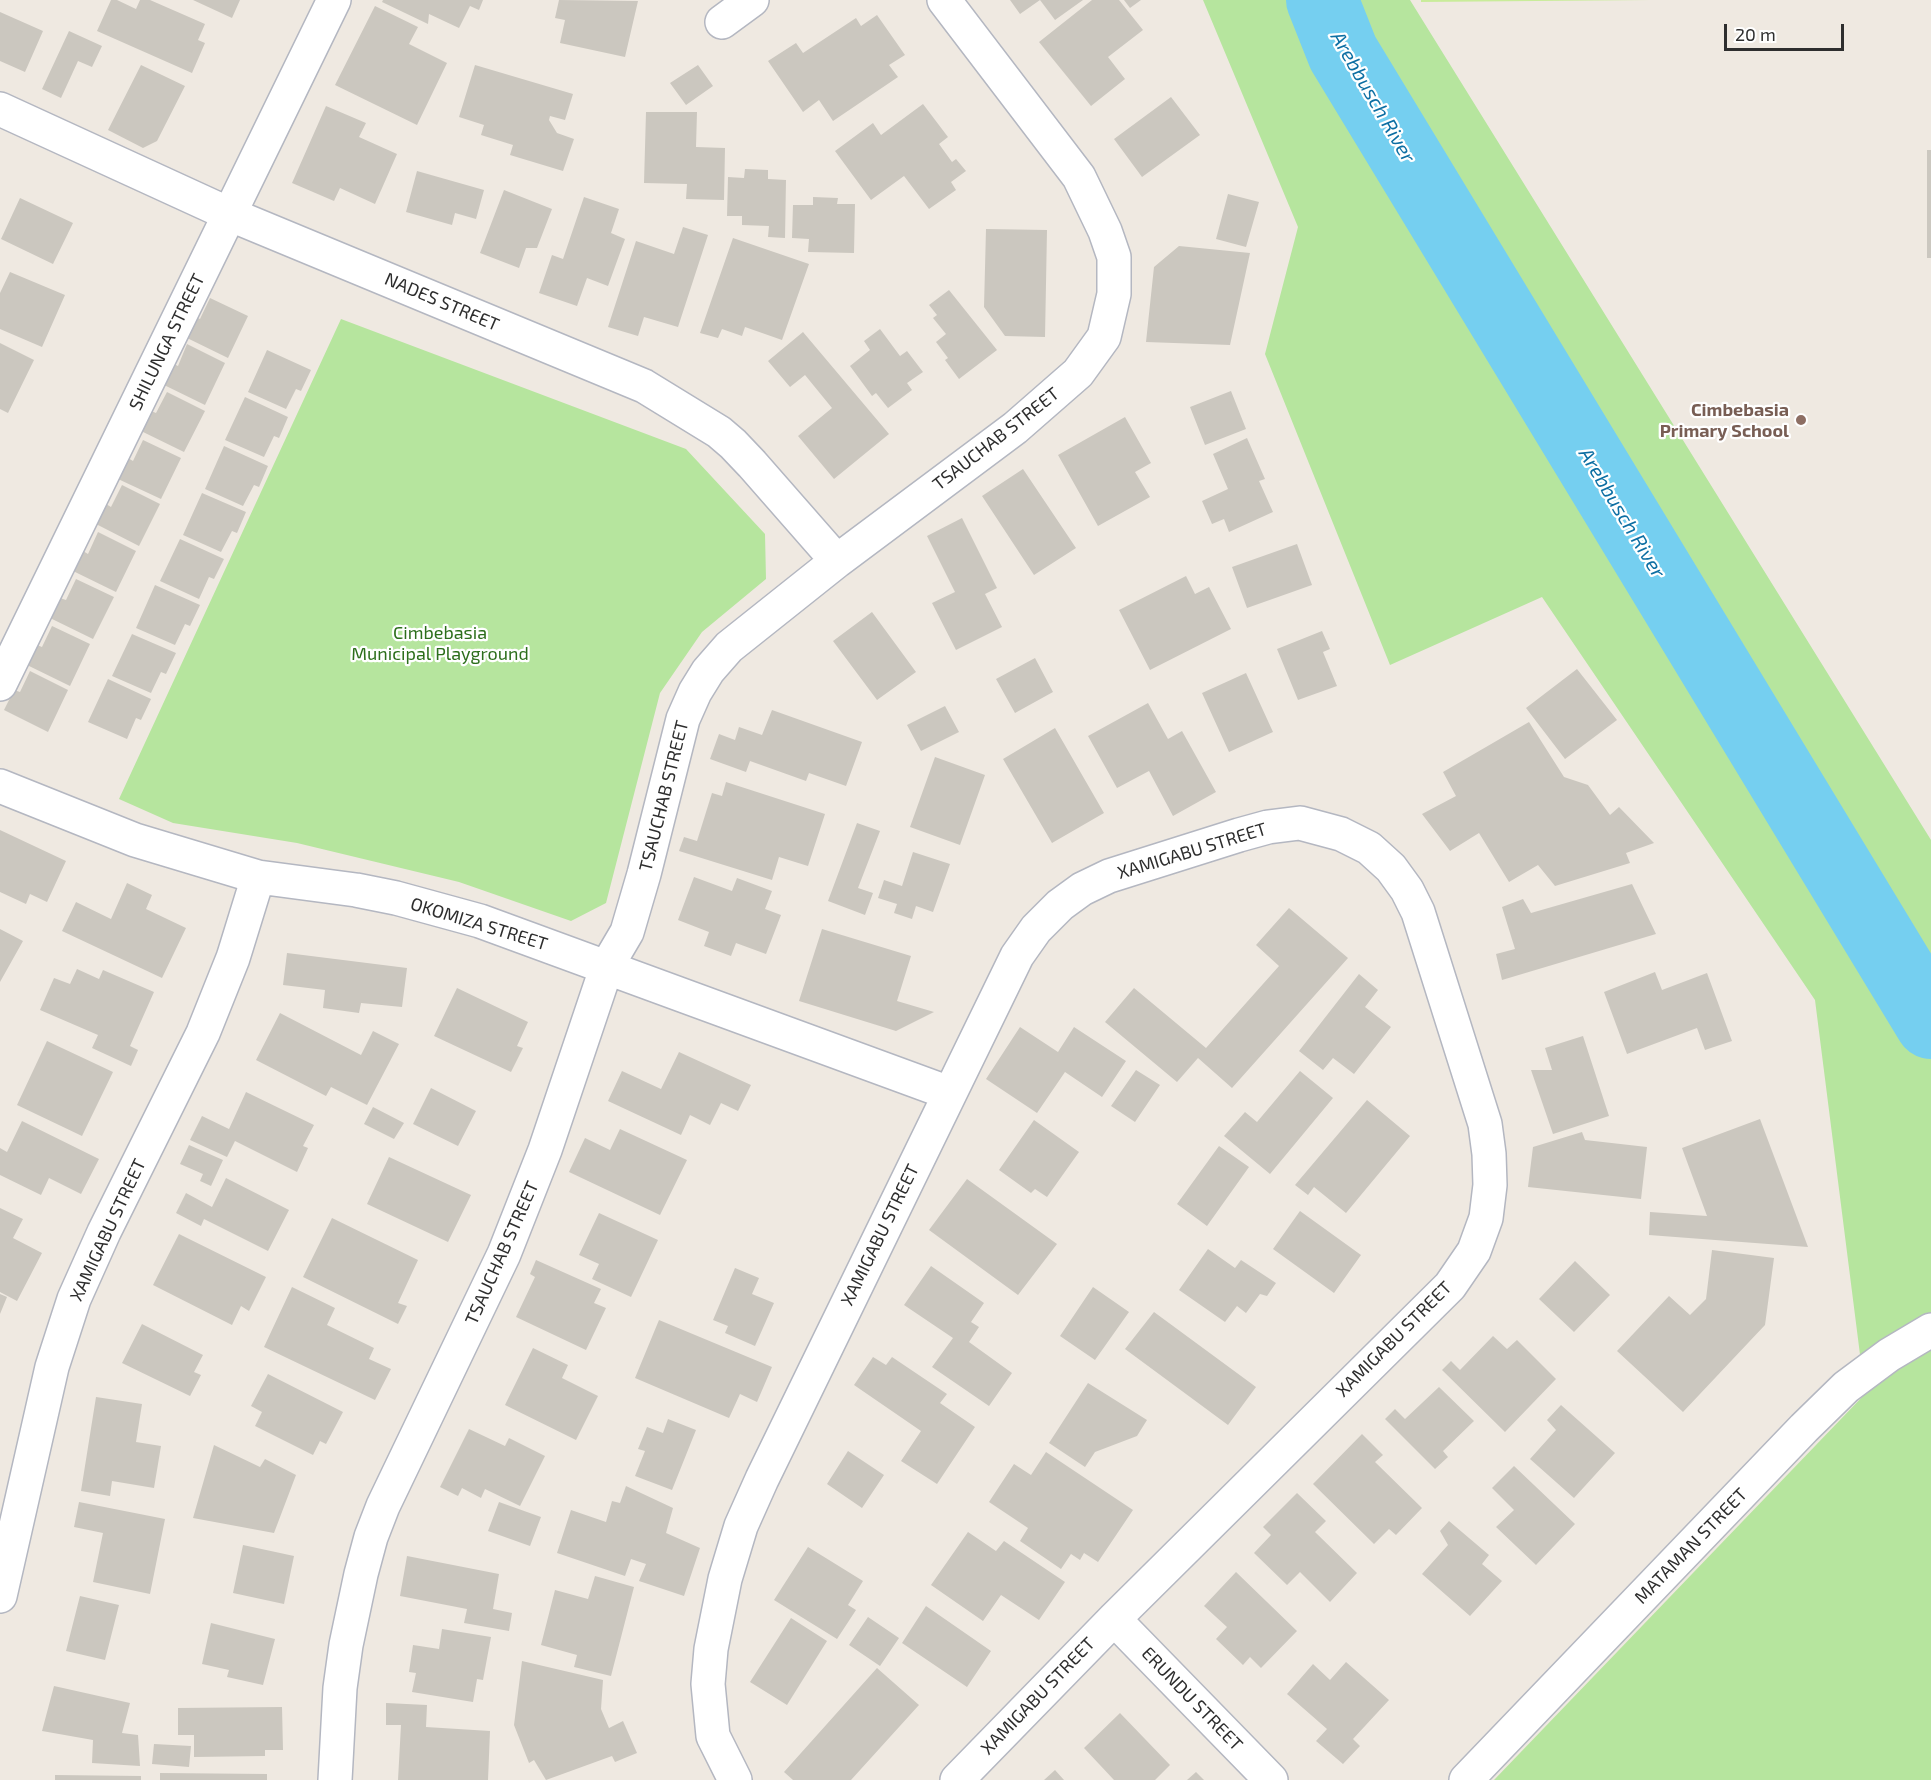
<!DOCTYPE html>
<html>
<head>
<meta charset="utf-8">
<style>
  body { margin:0 }
  #map { position:relative; width:1931px; height:1780px; overflow:hidden; background:#efe9e1; font-family:"Exo 2",sans-serif }
  canvas { display:block }
  .scale { position:absolute; left:1724px; top:24px; width:120px; height:27px; box-sizing:border-box; border:3px solid #2e2e2e; border-top:0; padding-left:8px; font-size:18px; line-height:21px; white-space:nowrap; color:#2e2e2e; -webkit-text-stroke:4px #fff; paint-order:stroke }
</style>
</head>
<body>
<div id="map">
<canvas width="1931" height="1780"></canvas>
<div class="scale">20 m</div>
</div>
<script>
const c = document.querySelector('canvas').getContext('2d');
c.lineJoin = 'round';
function paint(path, color) { c.fillStyle = color; c.fill(path, 'evenodd'); }
const shape = rows => new Path2D(rows.map(r => 'M' + r).join(''));
function stroke(path, color, width, dash) { c.strokeStyle = color; c.lineWidth = width; c.lineCap = dash ? 'butt' : 'round'; c.setLineDash(dash || []); c.stroke(path); }
function label(font, color, halo, rows, align = 'center') {
  c.font = font + ' "Exo 2",sans-serif'; c.lineWidth = 4.5; c.setLineDash([]); c.textBaseline = 'middle'; c.strokeStyle = halo; c.fillStyle = color; for (const [text, x, y, turn = 0] of rows) {
    c.save(); c.translate(x, y); c.rotate((+turn || 0) * Math.PI / 180); c.textAlign = isNaN(turn) ? turn : align; if (halo) c.strokeText(text, 0, 0); c.fillText(text, 0, 0); c.restore();
  }
}
const green = shape([
  [1203,0,1410,0,1931,840,1931,1780,1494,1780,1865,1394,1815,1000,1542,597,1390,665,1265,354,1298,227],
  [341,319,686,449,765,534,766,579,702,632,660,693,606,903,571,921,459,882,297,843,173,823,119,799]
]);
const pitch = shape([
  [1421,0,1650,0,1421,2]
]);
const river = shape([
  [1322,0,1343,53,1931,1023]
]);
const building = shape([
  [111,0,117,0,136,9,140,0,150,0,205,24,198,40,205,43,192,73,97,31],
  [193,0,240,0,232,18],
  [383,0,483,0,479,10,470,6,459,28,429,14,428,24,382,2],
  [559,0,638,1,625,57,560,43,565,20,555,18],
  [1010,0,1040,0,1020,14],
  [1040,0,1083,0,1055,20],
  [1092,0,1119,0,1143,30,1108,57,1125,79,1091,106,1039,42],
  [1124,0,1141,0,1130,8],
  [375,6,418,27,409,44,447,63,417,125,335,85],
  [0,12,43,31,25,72,0,61],
  [877,15,905,55,889,65,898,77,833,121,819,100,803,112,768,61,796,43,803,53,856,18,861,26],
  [69,31,102,46,92,67,78,61,61,98,42,89],
  [141,65,185,86,157,141,143,148,108,130],
  [475,65,573,94,565,120,550,116,549,120,557,133,574,139,563,171,510,155,513,145,481,135,484,125,459,117],
  [698,65,713,86,686,105,670,83],
  [1171,97,1200,135,1142,177,1114,139],
  [923,104,948,137,939,144,952,162,956,159,966,171,951,182,956,190,929,209,904,176,871,200,835,151,873,123,881,135],
  [326,106,366,123,359,137,397,154,375,204,340,188,334,201,292,183],
  [646,112,697,112,696,147,725,148,724,200,686,199,687,184,644,183],
  [1927,150,1931,150,1931,258,1927,258],
  [745,169,768,170,768,179,786,180,785,238,768,237,769,226,742,225,742,216,727,216,728,177,744,178],
  [417,171,484,190,476,219,455,213,452,225,406,212],
  [504,190,552,209,537,248,526,248,519,268,480,253],
  [1228,194,1259,202,1246,247,1216,239],
  [584,197,619,209,611,233,625,239,608,286,587,278,577,306,539,293,552,255,563,259],
  [813,197,838,198,837,204,855,204,854,253,808,252,809,239,792,238,793,205,813,205],
  [20,198,73,223,53,264,1,239],
  [683,227,708,235,678,327,644,317,638,336,608,327,636,241,674,254],
  [986,229,1047,230,1045,337,1005,336,984,307],
  [733,238,809,264,782,340,745,327,742,336,722,329,718,338,700,333],
  [1179,246,1250,253,1230,345,1146,342,1154,267],
  [10,272,65,295,42,347,0,329,0,293],
  [949,290,997,350,959,379,945,360,948,358,936,342,946,334,933,318,937,315,929,305],
  [210,298,248,316,228,358,185,337,195,317,200,319],
  [880,329,900,356,907,351,923,372,907,383,912,390,888,408,876,393,872,396,850,366,870,350,864,341],
  [803,332,889,434,834,479,798,436,832,408,805,375,790,387,768,361],
  [0,343,34,360,8,413,0,409],
  [187,344,225,363,205,405,162,384,172,363,178,366],
  [267,350,311,370,301,391,296,389,286,409,248,392],
  [1231,391,1246,429,1205,445,1190,407],
  [167,392,205,411,184,452,141,431,151,411,156,413],
  [245,397,288,417,279,438,274,436,264,457,225,440],
  [1125,417,1151,463,1135,472,1150,497,1098,526,1058,455],
  [1247,438,1265,479,1259,481,1273,512,1229,532,1224,519,1212,524,1202,501,1228,489,1213,454],
  [143,440,181,458,161,499,118,479,128,458,133,461],
  [224,446,268,466,259,487,254,485,243,506,205,489],
  [1023,469,1076,548,1034,575,982,496],
  [122,485,160,504,139,546,96,524,106,504,111,507],
  [202,493,246,512,237,533,232,531,221,552,183,535],
  [962,518,997,588,985,594,1002,627,956,650,932,603,955,592,927,536],
  [98,532,136,551,116,592,73,571,83,551,88,554],
  [180,539,224,559,214,579,209,577,199,599,160,581],
  [1297,544,1312,585,1247,608,1232,567],
  [1186,576,1195,594,1209,587,1231,629,1150,670,1119,610],
  [76,579,114,597,93,639,50,618,60,598,66,600],
  [155,585,200,605,190,626,185,624,175,645,136,628],
  [872,612,916,672,877,700,833,641],
  [52,626,90,644,70,686,27,665,37,645,42,647],
  [1322,631,1330,649,1323,652,1337,686,1298,700,1277,649],
  [132,634,176,653,166,674,161,672,151,693,112,676],
  [1035,658,1053,692,1015,713,996,679],
  [1577,669,1617,720,1565,759,1526,708],
  [30,671,68,690,48,732,4,710,14,690,20,692],
  [1246,673,1273,732,1229,752,1202,693],
  [108,679,151,699,141,720,136,718,127,739,88,722],
  [1148,703,1168,739,1182,731,1216,792,1173,816,1149,771,1117,788,1088,736],
  [945,706,959,732,921,751,907,725],
  [772,710,862,742,846,786,809,773,806,781,750,761,746,772,710,759,719,734,735,740,739,727,762,735],
  [1529,722,1564,777,1588,785,1610,815,1619,807,1654,843,1626,853,1630,863,1555,886,1538,865,1509,882,1479,833,1450,851,1422,814,1456,796,1443,772],
  [1055,728,1104,813,1052,843,1003,759],
  [935,757,985,775,960,845,910,827],
  [726,782,825,814,808,866,779,857,772,880,679,851,684,837,697,841,712,793,722,796],
  [857,823,880,831,858,888,873,893,865,915,828,901],
  [0,830,66,861,47,902,30,894,26,904,0,892],
  [913,852,950,864,933,912,916,906,912,919,894,913,897,904,878,898,884,880,902,886],
  [694,877,732,891,737,878,772,891,765,909,781,915,766,954,736,943,731,956,704,946,709,932,678,920],
  [127,883,152,895,146,909,186,928,162,978,62,931,76,902,111,919],
  [1632,884,1656,934,1502,980,1496,954,1515,949,1502,907,1523,899,1531,913],
  [1289,908,1348,958,1232,1088,1198,1058,1177,1082,1105,1022,1134,988,1206,1048,1279,966,1256,945],
  [0,929,23,941,0,982],
  [822,929,911,956,897,1001,934,1012,896,1031,799,1001],
  [287,953,407,968,402,1007,361,1003,359,1013,323,1008,325,990,283,985],
  [77,969,99,979,103,970,154,992,130,1046,138,1050,131,1066,92,1048,98,1035,40,1010,54,978,70,984],
  [1655,972,1662,990,1707,973,1732,1041,1705,1050,1697,1028,1627,1054,1604,992],
  [1359,974,1378,990,1365,1007,1391,1027,1354,1074,1333,1058,1323,1070,1299,1051],
  [457,988,528,1022,517,1046,523,1048,511,1072,434,1036],
  [280,1013,361,1055,373,1031,399,1044,367,1105,331,1087,326,1096,256,1060],
  [1020,1027,1058,1052,1074,1027,1126,1061,1102,1097,1065,1072,1037,1113,986,1079],
  [1583,1036,1609,1116,1553,1134,1531,1070,1552,1070,1545,1048],
  [47,1041,113,1072,82,1136,17,1105],
  [679,1052,751,1085,738,1111,721,1103,710,1125,690,1115,681,1135,608,1101,622,1071,661,1089],
  [1136,1070,1160,1085,1135,1122,1111,1106],
  [1300,1071,1333,1098,1270,1174,1224,1136,1245,1112,1257,1122],
  [431,1088,476,1111,458,1146,413,1124],
  [246,1092,314,1125,303,1146,308,1148,297,1172,235,1141,227,1157,190,1140,202,1116,229,1129],
  [1367,1100,1410,1136,1346,1213,1314,1187,1308,1195,1295,1185],
  [373,1107,404,1123,394,1139,364,1124],
  [1760,1119,1808,1247,1649,1235,1650,1212,1707,1216,1682,1148],
  [1034,1120,1079,1152,1047,1197,1035,1189,1031,1193,999,1170],
  [22,1121,99,1159,81,1194,49,1178,41,1195,0,1175,0,1148,7,1152],
  [620,1129,687,1160,660,1215,569,1172,585,1138,610,1150],
  [1582,1132,1585,1140,1647,1147,1641,1199,1528,1187,1533,1147],
  [189,1145,223,1160,211,1186,200,1181,203,1174,180,1164],
  [1219,1146,1249,1167,1207,1226,1177,1204],
  [389,1157,471,1195,448,1242,367,1204],
  [226,1178,289,1210,268,1251,204,1219,201,1226,176,1213,186,1193,212,1207],
  [967,1179,1057,1244,1018,1295,929,1230],
  [0,1208,23,1219,13,1238,42,1253,17,1301,0,1292],
  [1300,1211,1361,1255,1334,1293,1273,1249],
  [599,1213,658,1240,631,1297,592,1279,599,1264,579,1255],
  [332,1218,418,1260,398,1303,407,1306,398,1324,303,1277],
  [179,1234,266,1277,249,1311,241,1306,232,1325,153,1285],
  [1208,1249,1235,1268,1241,1260,1276,1283,1267,1296,1260,1294,1246,1313,1237,1306,1225,1322,1179,1290],
  [1712,1250,1774,1258,1765,1325,1683,1412,1617,1351,1669,1296,1690,1315,1706,1299],
  [536,1260,601,1289,594,1303,606,1308,586,1350,516,1317,535,1277,530,1274],
  [1575,1261,1610,1295,1574,1332,1539,1299],
  [931,1266,984,1303,971,1322,979,1327,969,1342,1012,1373,989,1406,932,1367,953,1338,904,1305],
  [735,1268,759,1278,752,1294,774,1303,755,1346,725,1333,728,1326,713,1320],
  [292,1287,335,1308,327,1325,374,1348,369,1359,391,1369,375,1400,264,1347],
  [1093,1287,1129,1312,1095,1360,1060,1336],
  [0,1294,7,1297,0,1314],
  [1154,1312,1256,1387,1228,1425,1125,1349],
  [659,1320,772,1367,757,1402,740,1394,729,1418,635,1378],
  [142,1324,203,1355,194,1372,201,1375,190,1396,122,1363],
  [1493,1336,1507,1349,1517,1340,1556,1379,1505,1432,1442,1370,1451,1361,1460,1370],
  [533,1348,568,1365,562,1378,598,1396,576,1440,505,1405],
  [873,1357,886,1365,892,1357,947,1394,940,1403,975,1427,937,1484,901,1461,921,1431,854,1385],
  [268,1374,343,1412,326,1444,320,1441,313,1455,255,1426,262,1412,251,1406],
  [1088,1383,1147,1420,1137,1436,1095,1452,1085,1467,1049,1443],
  [1439,1387,1474,1421,1443,1451,1448,1457,1435,1469,1385,1419,1395,1409,1405,1419],
  [96,1397,142,1404,136,1442,161,1446,154,1488,112,1481,110,1496,81,1491],
  [1561,1405,1615,1453,1574,1498,1530,1459,1556,1430,1547,1420],
  [668,1419,696,1430,672,1490,635,1476,645,1451,638,1449,647,1427,663,1433],
  [469,1429,505,1446,509,1438,545,1456,520,1506,485,1489,481,1498,462,1488,458,1496,440,1487],
  [1362,1434,1383,1455,1375,1462,1422,1508,1396,1535,1389,1529,1374,1544,1313,1484],
  [214,1445,260,1467,265,1459,296,1475,274,1533,193,1518],
  [848,1451,884,1475,862,1508,827,1484],
  [1046,1452,1133,1510,1098,1562,1084,1553,1080,1560,1071,1554,1061,1569,1020,1541,1028,1528,989,1502,1014,1464,1031,1475],
  [1514,1466,1575,1524,1536,1565,1496,1527,1514,1510,1492,1488],
  [626,1486,673,1508,666,1533,700,1548,684,1596,639,1581,646,1564,631,1559,625,1576,557,1553,571,1510,606,1522,612,1501,620,1503],
  [1297,1493,1326,1521,1315,1532,1357,1573,1330,1602,1300,1572,1287,1585,1254,1553,1271,1535,1263,1527],
  [79,1502,165,1519,150,1594,93,1582,103,1533,74,1527],
  [499,1502,541,1517,530,1546,488,1531],
  [1449,1521,1489,1555,1482,1564,1502,1581,1470,1616,1422,1574,1448,1545,1440,1531],
  [968,1532,996,1551,1004,1541,1065,1582,1039,1620,1001,1595,983,1621,931,1585],
  [243,1545,294,1556,284,1604,233,1593],
  [808,1547,863,1581,848,1605,856,1610,837,1639,774,1600],
  [407,1556,499,1574,493,1609,512,1613,509,1631,464,1623,467,1609,400,1596],
  [1236,1572,1297,1631,1261,1668,1250,1657,1243,1665,1216,1639,1227,1627,1204,1606],
  [595,1576,634,1587,611,1676,574,1667,577,1655,541,1645,555,1590,588,1599],
  [80,1596,119,1605,105,1660,66,1651],
  [926,1606,991,1651,967,1687,902,1643],
  [868,1617,899,1638,880,1666,849,1645],
  [791,1618,827,1641,787,1705,750,1682],
  [211,1623,275,1639,263,1685,227,1677,229,1670,202,1664],
  [442,1629,491,1637,483,1680,477,1679,473,1702,412,1692,416,1673,409,1672,413,1645,439,1649],
  [522,1661,603,1680,601,1709,609,1728,623,1721,637,1753,615,1762,612,1756,546,1780,534,1760,529,1763,514,1725],
  [1346,1662,1389,1700,1353,1739,1360,1746,1343,1764,1316,1741,1327,1729,1287,1694,1313,1664,1330,1680],
  [877,1668,919,1705,851,1780,793,1780,784,1772],
  [54,1686,130,1703,122,1733,138,1735,140,1766,92,1763,93,1740,42,1731],
  [386,1703,427,1705,426,1727,490,1731,488,1780,398,1780,401,1725,386,1725],
  [282,1707,283,1750,265,1750,265,1756,194,1757,194,1735,178,1735,178,1708],
  [1120,1713,1170,1765,1155,1780,1114,1780,1084,1748],
  [154,1744,191,1746,189,1767,152,1764],
  [1055,1770,1064,1780,1044,1780],
  [1196,1772,1204,1780,1187,1780],
  [160,1773,267,1774,267,1780,160,1780],
  [55,1775,141,1776,141,1780,55,1780]
]);
const street = shape([
  [722,22,752,0],
  [0,109,229,214,644,386,719,432,733,444,752,464,837,561],
  [0,684,334,0],
  [0,786,135,840,258,877,356,890,396,898,480,921,949,1093],
  [0,1596,52,1367,74,1299,104,1232,203,1033,233,958,258,877],
  [1114,1619,1271,1780],
  [335,1780,340,1688,346,1645,361,1574,371,1537,383,1506,504,1254,545,1150,607,966,627,932,644,874,683,719,695,692,708,671,729,647,837,561,1015,428,1078,373,1104,337,1114,294,1114,257,1105,231,1079,177,944,0],
  [735,1780,713,1736,708,1684,711,1649,725,1579,741,1526,762,1479,1017,956,1036,929,1060,905,1082,889,1109,876,1239,835,1268,827,1300,823,1341,834,1369,848,1391,868,1407,890,1418,912,1485,1124,1489,1154,1490,1185,1486,1218,1474,1251,1450,1286,1114,1619,957,1780],
  [1466,1780,1804,1428,1846,1387,1889,1355,1931,1330]
]);
const markers = [
  [1801,420,6,"#8d6e63"]
];
const streetNames = [
  ["NADES STREET",442,302,23],
  ["SHILUNGA STREET",167,342,-64],
  ["TSAUCHAB STREET",996,439,-38],
  ["TSAUCHAB STREET",664,796,-76],
  ["XAMIGABU STREET",1192,851,-17],
  ["OKOMIZA STREET",479,924,17],
  ["XAMIGABU STREET",108,1230,-65],
  ["XAMIGABU STREET",880,1235,-64],
  ["TSAUCHAB STREET",502,1253,-66],
  ["XAMIGABU STREET",1394,1339,-45],
  ["MATAMAN STREET",1691,1546,-46],
  ["XAMIGABU STREET",1038,1696,-46],
  ["ERUNDU STREET",1192,1699,46]
];
const educationNames = [
  ["Cimbebasia",1789,410],
  ["Primary School",1789,431]
];
const parkNames = [
  ["Cimbebasia",440,633],
  ["Municipal Playground",440,654]
];
const waterNames = [
  ["Arebbusch River",1373,97,60],
  ["Arebbusch River",1622,513,59]
];
paint(green, '#b6e59e');
paint(pitch, '#c9ec9a');
stroke(river, '#75cff0', 72);
paint(building, '#cbc7bf');
stroke(street, '#b4b7c1', 36);
stroke(street, '#fff', 33);
for (const [x, y, r, color] of markers) { const dot = new Path2D(); dot.arc(x, y, r, 0, 2 * Math.PI); c.fillStyle = color; c.fill(dot); stroke(dot, '#fff', 2); }
label('18px', '#2e2e2e', '#fff', streetNames);
label('bold 18px', '#785e54', '#fff', educationNames, 'right');
label('18px', '#2c6e1b', '#fff', parkNames);
label('italic 20px', '#0d6fa3', '#fff', waterNames);
</script>
</body>
</html>
